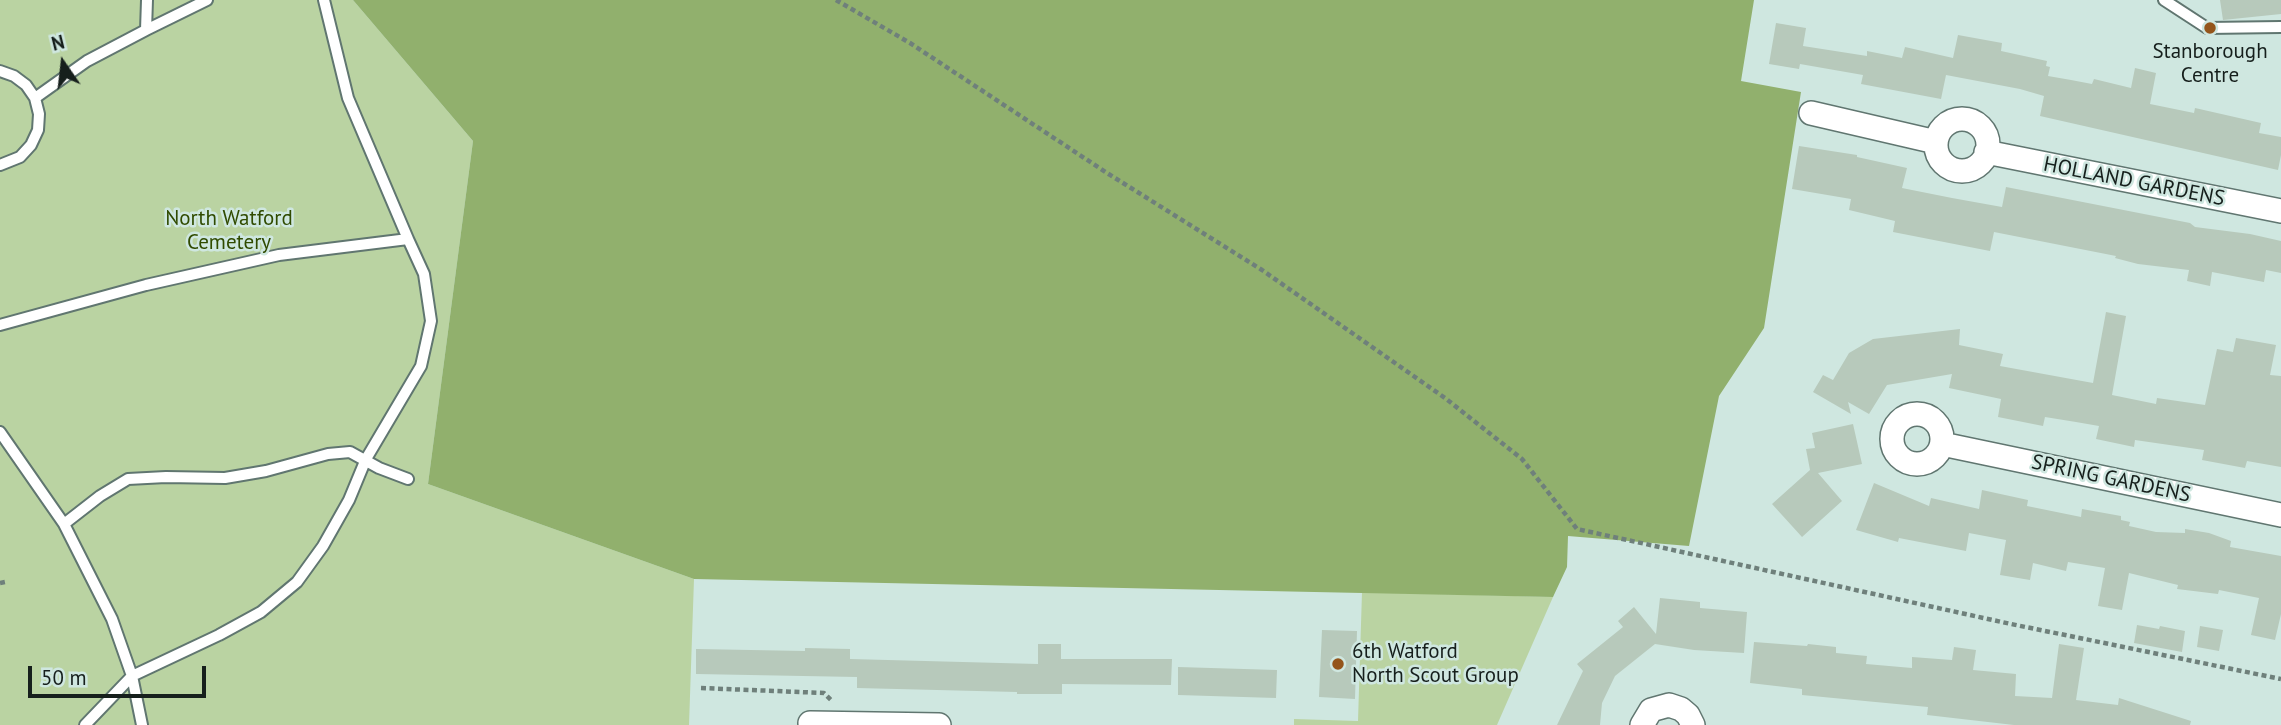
<!DOCTYPE html>
<html>
<head>
<meta charset="utf-8">
<style>
  body { margin:0 }
  #map { position:relative; width:2281px; height:725px; overflow:hidden; background:#cfe7e0; font-family:"PT Sans",sans-serif }
  canvas { display:block }
  .north { position:absolute; left:28px; top:28px; width:70px; height:70px; -webkit-text-stroke:5px #cfe7e0; paint-order:stroke; rotate:346deg; font-size:19px; font-weight:700; line-height:28px; text-align:center; color:#161f1c }
  .north::after { content:''; display:block; margin:auto; width:24px; height:32px; background:#161f1c; clip-path:polygon(50% 0,100% 100%,50% 72%,0 100%) }
  .scale { position:absolute; left:28px; top:666px; width:178px; height:32px; box-sizing:border-box; border:4px solid #161f1c; border-top:0; padding-left:9px; font-size:21px; line-height:24px; white-space:nowrap; color:#161f1c; -webkit-text-stroke:5px #cfe7e0; paint-order:stroke }
</style>
</head>
<body>
<div id="map">
<canvas width="2281" height="725"></canvas>
<div class="north">N</div>
<div class="scale">50 m</div>
</div>
<script>
const c = document.querySelector('canvas').getContext('2d');
c.lineJoin = 'round';
function paint(path, color) { c.fillStyle = color; c.fill(path, 'evenodd'); }
const shape = rows => new Path2D(rows.map(r => 'M' + r).join(''));
function stroke(path, color, width, dash) { c.strokeStyle = color; c.lineWidth = width; c.lineCap = dash ? 'butt' : 'round'; c.setLineDash(dash || []); c.stroke(path); }
function label(font, color, halo, rows, align = 'center') {
  c.font = font + ' "PT Sans",sans-serif'; c.lineWidth = 5; c.setLineDash([]); c.textBaseline = 'middle'; c.strokeStyle = halo; c.fillStyle = color; for (const [text, x, y, turn = 0] of rows) {
    c.save(); c.translate(x, y); c.rotate((+turn || 0) * Math.PI / 180); c.textAlign = isNaN(turn) ? turn : align; if (halo) c.strokeText(text, 0, 0); c.fillText(text, 0, 0); c.restore();
  }
}
const green = shape([
  [0,0,353,0,473,141,428,484,694,579,689,725,0,725],
  [1362,592,1553,597,1497,725,1294,725,1294,719,1358,721]
]);
const forest = shape([
  [353,0,1754,0,1741,81,1801,92,1764,328,1719,396,1689,546,1568,536,1567,567,1553,597,694,579,428,484,473,141]
]);
const building = shape([
  [2220,0,2281,0,2281,14,2223,20],
  [1776,23,1806,28,1803,46,1867,56,1867,51,1902,58,1905,47,1953,58,1958,35,2002,43,2001,51,2047,61,2046,66,2050,67,2048,76,2071,80,2092,84,2094,79,2131,88,2135,68,2156,73,2150,104,2194,113,2195,108,2261,123,2259,133,2281,137,2281,155,2278,170,2040,116,2044,96,2020,89,1946,75,1941,99,1861,84,1863,75,1800,64,1799,69,1769,64],
  [1799,146,1857,155,1857,157,1907,168,1902,188,1952,198,2002,207,2006,187,2190,223,2195,227,2250,234,2281,241,2281,273,2266,270,2264,282,2212,272,2210,286,2187,281,2189,270,2138,264,2115,258,2116,256,1994,232,1990,251,1893,232,1895,221,1849,210,1851,199,1792,189],
  [2106,312,2126,316,2112,395,2156,404,2157,398,2205,405,2217,349,2233,352,2236,338,2276,345,2270,375,2281,376,2281,467,2247,461,2245,468,2202,460,2204,450,2135,440,2134,447,2096,439,2099,426,2076,422,2045,417,2043,426,1998,417,2001,399,1949,388,1952,374,1887,385,1869,414,1848,402,1851,414,1813,392,1823,375,1833,380,1849,353,1873,339,1960,329,1959,345,2003,354,2000,366,2093,383],
  [1853,424,1862,464,1818,473,1842,501,1802,537,1772,504,1810,470,1806,449,1815,448,1812,433],
  [1874,483,1929,506,1931,498,1979,509,1982,490,2028,500,2027,506,2081,517,2082,509,2121,516,2121,520,2130,522,2129,526,2156,532,2185,533,2185,529,2209,533,2231,541,2230,547,2281,556,2281,614,2275,640,2251,635,2259,598,2219,590,2218,594,2177,589,2178,585,2129,573,2122,610,2098,606,2105,568,2068,562,2066,571,2033,563,2030,580,2000,575,2006,540,1969,533,1966,551,1899,538,1898,542,1856,530],
  [1660,598,1700,602,1700,608,1747,612,1744,653,1694,650,1655,644,1615,676,1602,703,1600,725,1557,725,1583,671,1577,664,1623,627,1618,621,1634,607,1656,634],
  [2137,625,2159,629,2160,626,2185,631,2182,652,2134,643],
  [2200,626,2223,630,2219,651,2197,647],
  [1322,630,1357,631,1355,699,1319,697],
  [1754,642,1807,646,1808,644,1836,647,1836,653,1867,656,1866,664,1912,668,1912,657,1952,660,1954,647,1976,650,1973,670,2016,674,2015,696,2052,698,2059,644,2084,648,2076,700,2118,705,2119,698,2191,721,2190,725,2014,725,1927,715,1928,707,1802,695,1802,689,1750,683],
  [1038,644,1061,644,1061,659,1172,659,1171,685,1062,684,1062,694,1017,694,1017,692,857,688,857,677,696,674,696,649,805,651,805,648,850,649,850,659,1038,664],
  [1178,667,1277,670,1276,698,1178,695]
]);
const path = shape([
  [836,0,910,43,1107,173,1262,270,1445,398,1522,459,1577,529,2011,624,2281,679],
  [0,583,5,582],
  [701,688,824,693,833,702]
]);
const service = shape([
  [2164,0,2207,28,2281,27],
  [146,30,207,0],
  [0,71,14,76,26,85,35,98,39,114,38,130,31,145,20,157,0,165],
  [35,98,87,61,146,30,147,0],
  [0,325,146,285,279,255,408,239,348,98,324,0],
  [0,432,64,524,112,619,132,676,85,725],
  [64,524,100,496,128,479,166,477,225,478,266,471,328,454,350,452,379,468,408,479],
  [142,725,132,676,219,635,261,612,297,582,323,546,349,500,366,459,421,366,431,321,424,274,408,239]
]);
const minor = shape([
  [1811,113,1936,142],
  '1936 145a26 26 0 1 1 52 0a26 26 0 1 1-52 0Z',
  [1986,152,2281,211],
  '1892 439a25 25 0 1 1 50 0a25 25 0 1 1-50 0Z',
  [1942,444,2281,515],
  [810,723,939,725],
  [1642,725,1651,710,1669,705,1681,709,1688,715,1693,725]
]);
const markers = [
  [2210,28,7,"#94551b"],
  [1338,664,7,"#94551b"]
];
const poiNames = [
  ["Stanborough",2210,52],
  ["Centre",2210,76],
  ["6th Watford",1352,652,"left"],
  ["North Scout Group",1352,676,"left"]
];
const streetNames = [
  ["HOLLAND GARDENS",2134,182,11],
  ["SPRING GARDENS",2111,479,12]
];
const parkNames = [
  ["North Watford",229,219],
  ["Cemetery",229,243]
];
paint(green, '#bad3a2');
paint(forest, '#91b06d');
paint(building, '#b7c9bb');
stroke(service, '#607670', 14);
stroke(minor, '#607670', 26);
stroke(path, '#6f807b', 4.5, [5, 3.5]);
stroke(service, '#fff', 10);
stroke(minor, '#fff', 23);
for (const [x, y, r, color] of markers) { const dot = new Path2D(); dot.arc(x, y, r, 0, 2 * Math.PI); c.fillStyle = color; c.fill(dot); stroke(dot, '#cfe7e0', 2.5); }
label('21px', '#161f1c', '#cfe7e0', poiNames);
label('21px', '#161f1c', '#cfe7e0', streetNames);
label('21px', '#304b00', '#cfe7e0', parkNames);
</script>
</body>
</html>
